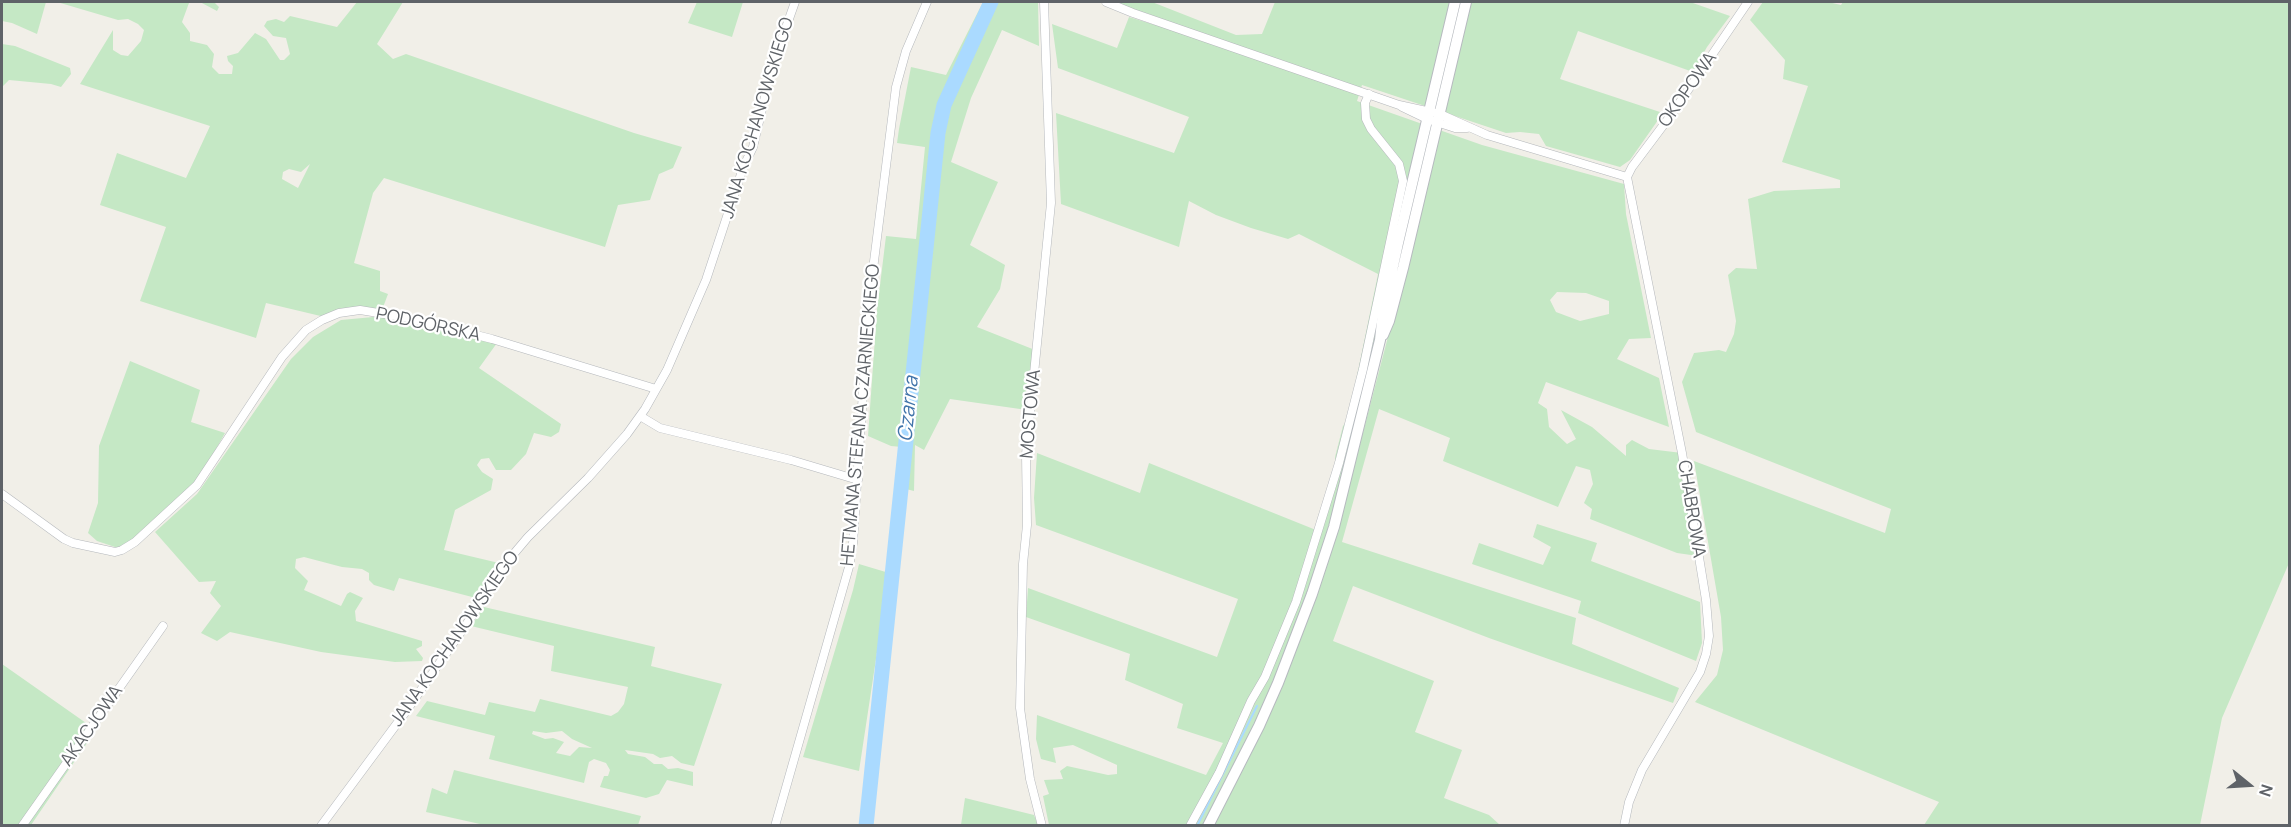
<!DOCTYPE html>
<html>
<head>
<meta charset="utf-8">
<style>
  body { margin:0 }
  #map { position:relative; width:2291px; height:827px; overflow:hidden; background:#f1efe8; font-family:Manrope,sans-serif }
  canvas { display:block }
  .frame { position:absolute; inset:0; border:3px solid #5f6368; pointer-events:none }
  .north { position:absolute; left:2219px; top:755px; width:60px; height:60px; -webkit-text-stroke:4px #fff; paint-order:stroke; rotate:108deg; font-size:16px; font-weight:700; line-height:24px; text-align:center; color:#5f6368 }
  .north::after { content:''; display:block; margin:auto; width:21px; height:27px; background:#5f6368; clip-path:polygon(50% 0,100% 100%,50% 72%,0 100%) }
</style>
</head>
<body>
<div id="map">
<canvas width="2291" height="827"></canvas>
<div class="frame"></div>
<div class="north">N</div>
</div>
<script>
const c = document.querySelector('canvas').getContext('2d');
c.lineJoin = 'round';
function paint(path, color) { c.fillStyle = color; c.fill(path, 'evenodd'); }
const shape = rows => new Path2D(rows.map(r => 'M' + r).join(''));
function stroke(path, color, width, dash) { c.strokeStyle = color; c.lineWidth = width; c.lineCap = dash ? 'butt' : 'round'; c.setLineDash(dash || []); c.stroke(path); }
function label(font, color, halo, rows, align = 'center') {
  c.font = font + ' Manrope,sans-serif'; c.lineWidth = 4.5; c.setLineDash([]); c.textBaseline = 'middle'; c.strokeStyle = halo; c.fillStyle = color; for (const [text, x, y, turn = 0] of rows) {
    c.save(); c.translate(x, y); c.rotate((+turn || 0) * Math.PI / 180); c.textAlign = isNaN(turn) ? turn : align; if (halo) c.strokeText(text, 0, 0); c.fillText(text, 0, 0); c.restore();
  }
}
const green = shape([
  [2,2,46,2,37,34,12,23,2,21],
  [57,2,214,2,219,7,217,11,200,2,189,3,182,22,190,33,190,41,207,45,214,54,212,67,219,74,232,74,233,66,228,61,227,56,238,53,255,33,266,39,280,60,284,60,290,54,286,38,273,36,264,26,267,21,276,19,284,22,290,16,337,27,357,2,403,2,377,44,393,59,406,54,634,133,682,147,673,168,659,174,650,200,618,205,605,247,384,178,373,193,354,263,380,271,380,291,388,294,382,310,329,318,266,303,256,338,140,301,166,227,100,205,117,153,186,178,210,126,80,84,113,30,113,50,121,55,128,56,141,41,144,30,138,24,128,19,118,20],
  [310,164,298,188,282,179,283,172,289,169,301,172],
  [697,2,743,2,732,37,688,23],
  [983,2,1038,2,1039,46,1002,30,971,98,951,162,998,182,970,245,1005,265,1000,289,977,327,1035,350,1033,368,1026,387,1027,410,950,399,924,450,915,445,914,491,902,488,929,241,924,241,902,447,891,446,868,436,877,310,886,236,916,239,925,147,897,143,899,129,911,67,946,75],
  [1113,2,1152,2,1236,35,1262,34,1275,2,1690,2,1730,16,1707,47,1693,72,1578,31,1560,79,1663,113,1630,160,1620,167,1546,146,1539,134,1520,132,1506,133,1362,85,1357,101,1482,145,1624,184,1626,214,1651,338,1629,339,1617,359,1659,378,1669,427,1546,382,1538,403,1547,409,1549,427,1567,444,1576,439,1561,410,1592,427,1626,456,1626,445,1632,440,1649,449,1682,453,1698,556,1677,553,1590,519,1592,509,1584,503,1593,484,1590,470,1576,466,1558,507,1443,461,1450,438,1379,409,1342,542,1576,618,1572,644,1679,688,1673,703,1489,638,1353,586,1333,641,1434,681,1415,732,1462,750,1444,798,1489,815,1500,825,1214,825,1266,722,1314,603,1335,540,1408,260,1373,353,1347,458,1325,539,1297,623,1267,698,1203,825,1049,825,1043,796,1049,794,1044,780,1063,779,1060,771,1067,766,1108,775,1117,774,1117,765,1073,745,1053,748,1056,763,1041,759,1036,739,1037,715,1206,775,1223,743,1177,728,1183,704,1125,680,1130,654,1026,617,1028,588,1217,657,1238,599,1036,525,1034,498,1037,453,1140,493,1149,463,1316,530,1336,463,1335,457,1343,426,1346,422,1352,400,1378,274,1299,234,1288,239,1251,228,1216,215,1189,201,1179,247,1061,204,1056,113,1174,153,1189,117,1058,68,1052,24,1117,48,1129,17,1155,25,1159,18],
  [1557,292,1586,293,1609,301,1609,314,1580,321,1556,312,1550,300],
  [1763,2,1828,2,1841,5,1843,2,2289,2,2289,563,2222,718,2200,825,1924,825,1939,802,1695,702,1717,675,1723,650,1721,617,1694,461,1885,533,1891,509,1696,432,1682,382,1694,353,1719,350,1726,352,1734,334,1736,321,1728,275,1736,268,1757,269,1748,199,1774,191,1840,188,1840,180,1782,162,1808,86,1783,79,1785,60,1750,20],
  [2,44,15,46,70,68,71,74,61,87,51,84,9,80,2,87],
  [384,316,497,343,479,368,561,424,559,432,551,437,534,433,526,454,511,470,496,470,489,458,481,459,477,465,482,472,493,479,491,490,455,510,444,550,499,563,476,598,399,578,394,591,374,585,369,580,369,573,362,569,342,567,304,557,296,559,295,568,308,581,304,590,341,606,347,594,350,592,363,598,355,611,356,621,422,641,422,646,416,649,423,658,422,661,395,662,321,652,230,632,217,641,201,633,221,606,210,593,216,581,199,582,155,532,197,494,291,359,313,337,341,320],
  [130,361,200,390,191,422,225,433,193,490,121,549,97,541,88,533,98,503,99,446],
  [1537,524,1597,543,1591,561,1700,602,1702,643,1696,661,1578,613,1581,601,1472,564,1479,543,1543,565,1551,547,1533,537],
  [859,564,889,573,859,771,803,757,853,590],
  [484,607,655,647,651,666,722,684,694,766,681,763,672,756,660,758,653,754,625,750,628,754,645,757,654,764,662,764,668,769,678,768,693,772,693,786,667,780,659,794,646,798,600,787,604,776,608,776,610,770,606,763,594,759,589,762,584,783,489,759,495,736,416,716,427,701,485,715,489,702,535,712,540,699,611,716,618,712,624,704,628,687,551,671,554,646,471,626],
  [533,731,546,733,562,731,572,739,592,748,579,747,570,756,556,753,564,742,553,738,545,739,532,734],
  [2,664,96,730,31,825,2,825],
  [454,770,641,816,638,825,489,826,426,812,432,788,447,794],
  [965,798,1034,815,1038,825,961,825]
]);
const stream = shape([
  [1197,826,1257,706]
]);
const river = shape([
  [866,826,938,133,944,105,991,2]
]);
const street = shape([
  [1106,2,1133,13,1399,105,1440,114,1487,135,1627,177],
  [1402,107,1427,119,1455,128,1467,128],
  [640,416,660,428,791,460,858,480],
  [2,494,64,539,73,543,115,552,122,550,135,542,197,485,282,357,306,330,322,320,339,313,360,310,409,318,492,339,656,389],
  [22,826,163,626],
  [321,826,407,710,472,616,506,563,528,537,588,478,627,434,645,409,667,370,706,280,743,168,753,147,772,67,795,2],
  [775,826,849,567,853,543,869,301,896,87,906,51,927,2],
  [1042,826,1030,779,1020,708,1023,564,1027,525,1026,454,1051,203,1044,2],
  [1190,826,1219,773,1251,701,1265,677,1296,602,1339,463,1363,369,1403,181,1399,164,1371,129,1366,119,1365,103,1369,94],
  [1624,826,1629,802,1642,770,1700,672,1706,654,1709,636,1706,600,1682,453,1627,177,1632,167,1671,115,1748,2]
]);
const secondary = shape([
  [1383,335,1389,321,1403,268,1466,2],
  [1208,826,1259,726,1278,683,1312,594,1334,527,1380,340,1383,312,1398,243,1455,2]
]);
const streetNames = [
  ["OKOPOWA",1688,90,-55],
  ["JANA KOCHANOWSKIEGO",758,118,-73],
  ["PODGÓRSKA",428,325,12],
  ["MOSTOWA",1031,414,-85],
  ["HETMANA STEFANA CZARNIECKIEGO",861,415,-85],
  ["CHABROWA",1691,509,81],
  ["JANA KOCHANOWSKIEGO",455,639,-55],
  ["AKACJOWA",92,726,-55]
];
const waterNames = [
  ["Czarna",909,409,-84]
];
paint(green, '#c5e8c5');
stroke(stream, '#aadaff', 2);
stroke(river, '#aadaff', 15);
stroke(street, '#b5b8bc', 9);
stroke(secondary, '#b6babf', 12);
stroke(street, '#fff', 8);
stroke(secondary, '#fff', 10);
label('18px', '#5f6368', '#fff', streetNames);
label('italic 20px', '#4174aa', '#fff', waterNames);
</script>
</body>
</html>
